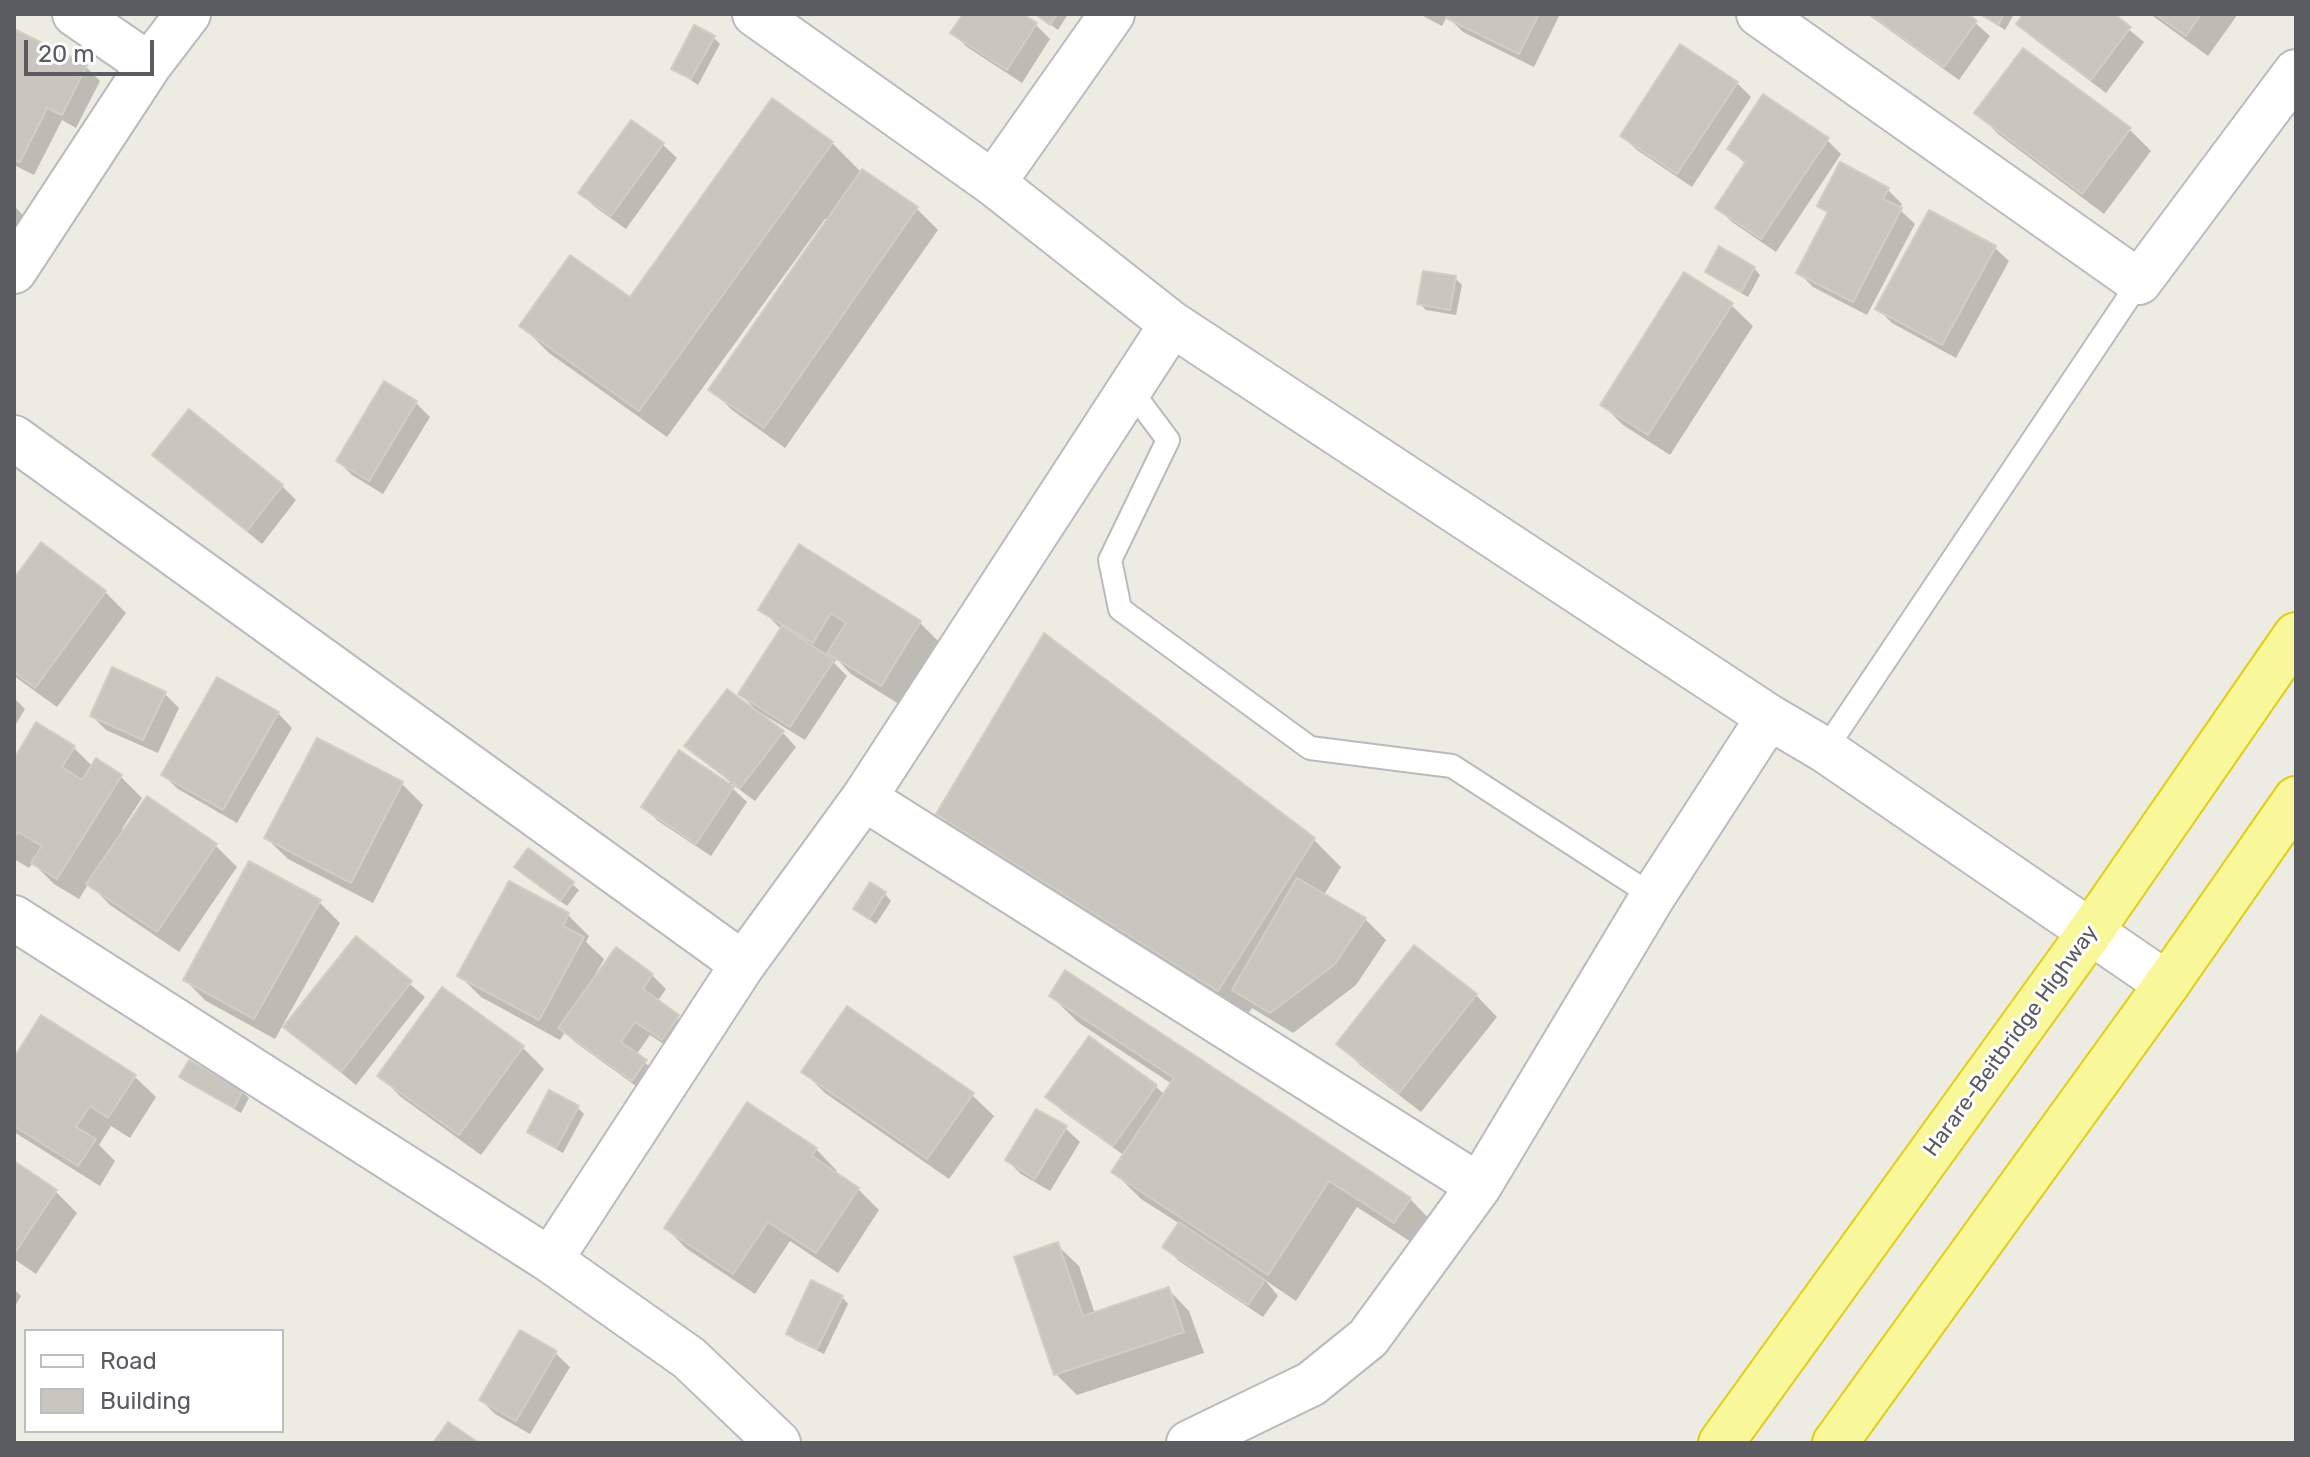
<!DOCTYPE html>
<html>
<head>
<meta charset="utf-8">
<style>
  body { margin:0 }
  #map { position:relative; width:2310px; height:1457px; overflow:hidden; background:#ecece2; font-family:Rubik,sans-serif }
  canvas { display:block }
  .frame { position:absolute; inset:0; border:16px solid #5a5c62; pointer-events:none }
  .legend { position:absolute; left:24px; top:1329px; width:260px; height:104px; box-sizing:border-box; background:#fff; border:2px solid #bdbec0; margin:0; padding:10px 14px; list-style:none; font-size:24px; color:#5a5c62 }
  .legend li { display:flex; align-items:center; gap:16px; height:40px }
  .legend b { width:40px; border:2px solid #bdbec0 }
  .scale { position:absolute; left:24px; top:40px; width:130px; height:36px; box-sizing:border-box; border:4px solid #5a5c62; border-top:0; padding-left:10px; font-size:24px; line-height:28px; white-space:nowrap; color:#5a5c62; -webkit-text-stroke:6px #fff; paint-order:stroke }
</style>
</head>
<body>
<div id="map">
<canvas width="2310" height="1457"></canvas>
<div class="frame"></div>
<ul class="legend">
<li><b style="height:10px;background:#fff"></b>Road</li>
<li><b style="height:22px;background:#c8c6bf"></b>Building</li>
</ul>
<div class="scale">20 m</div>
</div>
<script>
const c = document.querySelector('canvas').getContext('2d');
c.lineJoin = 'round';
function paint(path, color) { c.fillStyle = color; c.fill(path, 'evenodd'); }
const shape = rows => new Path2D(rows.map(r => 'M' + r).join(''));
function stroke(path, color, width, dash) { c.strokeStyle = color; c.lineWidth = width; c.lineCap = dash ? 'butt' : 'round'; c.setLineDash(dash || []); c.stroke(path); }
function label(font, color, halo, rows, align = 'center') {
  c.font = font + ' Rubik,sans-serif'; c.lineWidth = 6; c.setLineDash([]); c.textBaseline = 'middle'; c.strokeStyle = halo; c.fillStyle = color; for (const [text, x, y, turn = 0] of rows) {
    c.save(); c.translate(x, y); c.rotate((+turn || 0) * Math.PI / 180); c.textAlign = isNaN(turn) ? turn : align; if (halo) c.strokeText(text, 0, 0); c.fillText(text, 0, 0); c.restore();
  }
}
const shadow = shape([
  [965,14,1019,14,1036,25,1050,39,1022,83,967,47,953,33],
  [1036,14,1068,14,1058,30],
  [1419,14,1560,14,1534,67,1463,32,1447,16,1442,26],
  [1867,14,1965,14,1990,36,1959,80],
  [2014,14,2005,30,1982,15,1982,14],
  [2026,14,2110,14,2144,42,2106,93,2033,38,2019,24],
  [2150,14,2238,14,2208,56],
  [713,37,720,44,698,85,673,68],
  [14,39,86,67,100,81,76,128,62,120,34,175,14,165],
  [1737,83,1751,97,1692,187,1637,150,1622,136],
  [1977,112,2130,130,2151,151,2104,214,1998,134],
  [1827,140,1841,154,1776,252,1732,222,1718,208,1746,164,1729,149],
  [832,143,861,172,916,208,938,230,785,448,732,410,711,389,828,221,825,219,667,437,549,353,522,326,630,300],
  [662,144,677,158,626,229,595,207,581,193],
  [1888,190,1902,204,1899,209,1915,224,1867,315,1813,287,1799,273,1829,215,1819,206],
  [14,206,28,220,14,250],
  [1994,247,2009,261,1956,358,1892,323,1878,309],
  [1754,268,1760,275,1748,297,1714,278,1707,271],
  [1455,278,1462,285,1456,315,1426,310,1419,303],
  [1731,305,1753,326,1670,455,1623,425,1602,404],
  [385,384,416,403,430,417,383,494,352,475,338,461],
  [154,455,282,486,296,500,262,544],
  [41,544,105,592,126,613,57,707,14,676,14,581],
  [799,547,920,623,941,644,902,706,851,674,837,659,834,663,847,676,805,740,756,710,740,694,782,630,761,609],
  [1045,636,1314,840,1341,867,1324,895,1365,919,1386,940,1356,985,1293,1033,1252,1008,1246,1017,966,841,938,813],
  [165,694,179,708,158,753,106,730,92,716],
  [14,698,25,709,14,727],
  [278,713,292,728,237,823,178,789,163,775],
  [37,725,74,748,93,767,121,777,142,798,122,829,216,846,237,867,179,952,110,905,89,883,79,899,54,884,33,863,29,868,14,859,14,763],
  [782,732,796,747,755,801,732,784,730,786,747,802,711,856,658,821,644,807,728,785,730,782,687,746],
  [402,784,423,805,373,903,288,859,266,838],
  [523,873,572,884,579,890,567,906],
  [510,883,568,915,589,936,586,942,604,959,596,973,652,975,666,989,657,1002,692,1031,677,1053,650,1035,636,1055,660,1076,647,1094,575,1042,565,1032,560,1040,481,997,460,976],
  [885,894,891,901,876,924,855,909],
  [319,902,340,923,275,1039,206,1001,185,980],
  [356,939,425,997,356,1085,286,1027],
  [1066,972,1410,1199,1437,1227,1422,1249,1357,1207,1296,1301,1265,1280,1278,1296,1263,1317,1179,1261,1165,1247,1180,1224,1141,1199,1114,1172,1125,1156,1062,1111,1048,1097,1155,1086,1165,1095,1172,1084,1079,1023,1051,996],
  [1476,995,1497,1017,1421,1112,1360,1065,1339,1044],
  [523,1048,544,1069,481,1155,401,1097,380,1076],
  [14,1062,134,1076,156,1097,130,1138,111,1126,99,1145,115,1161,100,1186,14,1132],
  [804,1072,972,1095,994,1116,949,1179,825,1093],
  [182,1076,242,1092,249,1098,241,1113,188,1083],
  [577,1107,584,1114,563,1153,536,1138,529,1132],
  [1065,1128,1080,1142,1050,1191,1021,1174,1007,1160],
  [816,1149,837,1171,835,1174,858,1189,879,1210,838,1273,790,1241,755,1294,687,1249,666,1228],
  [14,1163,56,1192,77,1213,36,1274,14,1259],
  [1057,1245,1079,1266,1095,1314,1168,1289,1189,1311,1204,1353,1077,1395,1056,1374],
  [14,1289,21,1296,14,1308],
  [842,1297,848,1304,824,1354,795,1340,788,1334],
  [555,1353,570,1367,530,1434,495,1414,481,1400]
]);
const building = shape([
  [963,14,1023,14,1037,23,1007,70,950,33,963,14],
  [1035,14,1057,14,1050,25,1035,14],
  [1449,14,1539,14,1519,54,1446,18,1449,14],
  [1869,14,1968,14,1977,21,1944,67,1869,14],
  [1980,14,2004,14,1998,25,1980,14],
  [2023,14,2114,14,2131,27,2091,80,2016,24,2023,14],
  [2155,14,2201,14,2186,36,2155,14],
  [694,25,715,36,691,79,671,69,694,25],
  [16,30,87,65,62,115,47,108,20,162,14,160,14,34,16,30],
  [1680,44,1738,82,1677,174,1620,136,1680,44],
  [2023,48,2131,128,2082,194,1974,113,2023,48],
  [1763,94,1829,138,1761,239,1715,208,1746,161,1727,149,1763,94],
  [772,98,833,142,639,411,519,326,570,255,630,297,772,98],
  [631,120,664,143,611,216,578,193,631,120],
  [1840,162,1889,188,1883,199,1902,208,1853,302,1796,273,1828,212,1817,206,1840,162],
  [862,169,918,207,764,428,708,390,862,169],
  [1929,210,1996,246,1942,345,1875,309,1929,210],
  [1719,246,1755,267,1741,292,1705,272,1719,246],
  [1423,271,1456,276,1450,310,1417,304,1423,271],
  [1684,272,1733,303,1648,435,1600,405,1684,272],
  [384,381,417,401,369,481,336,461,384,381],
  [189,409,283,485,247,531,152,455,189,409],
  [41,542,106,591,35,688,14,672,14,578,41,542],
  [799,544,921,621,881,686,827,653,846,623,831,613,813,643,758,610,799,544],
  [782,626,834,660,790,727,738,694,782,626],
  [1044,633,1315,838,1218,991,936,814,1044,633],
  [112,667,166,692,143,740,90,716,112,667],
  [217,677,279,712,223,810,161,775,217,677],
  [727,689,784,731,740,788,684,746,727,689],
  [36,722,75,746,62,767,82,780,96,758,122,775,57,879,31,863,42,846,18,832,14,838,14,759,36,722],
  [317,738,403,782,351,883,264,838,317,738],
  [679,750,734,787,696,844,641,807,679,750],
  [147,796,217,844,157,932,86,884,147,796],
  [528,848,574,882,560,901,514,867,528,848],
  [249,861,321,900,254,1019,183,980,249,861],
  [1297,878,1366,918,1335,964,1270,1013,1232,990,1297,878],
  [509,881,569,913,563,926,584,937,539,1020,457,976,509,881],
  [870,882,886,892,869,919,853,909,870,882],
  [356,936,412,981,341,1072,283,1027,356,936],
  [1414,945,1477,994,1399,1093,1336,1044,1414,945],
  [616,947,653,974,643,989,679,1015,662,1040,635,1022,621,1042,647,1060,632,1081,558,1028,616,947],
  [1065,970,1411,1198,1394,1223,1329,1181,1268,1275,1111,1172,1174,1078,1049,996,1065,970],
  [442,987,524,1046,459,1135,377,1076,442,987],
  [847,1006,974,1093,927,1159,801,1072,847,1006],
  [41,1015,136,1075,108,1118,90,1106,76,1127,96,1139,78,1166,14,1126,14,1058,41,1015],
  [1089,1036,1157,1085,1113,1146,1045,1097,1089,1036],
  [189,1060,243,1090,234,1108,179,1077,189,1060],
  [549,1090,579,1106,556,1148,527,1132,549,1090],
  [747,1102,817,1148,812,1156,859,1188,816,1253,768,1222,733,1274,664,1228,747,1102],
  [1036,1109,1067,1126,1035,1179,1005,1160,1036,1109],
  [14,1161,57,1190,14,1254,14,1161],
  [1179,1222,1265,1280,1248,1305,1162,1247,1179,1222],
  [1058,1242,1083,1316,1169,1287,1184,1332,1054,1375,1014,1257,1058,1242],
  [811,1280,843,1296,817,1349,786,1334,811,1280],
  [520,1330,557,1351,516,1421,479,1400,520,1330],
  [448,1422,479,1443,433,1443,448,1422]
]);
const service = shape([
  [1130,389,1168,440,1110,560,1120,609,1310,748,1452,766,1653,896],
  [1825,750,2139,282]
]);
const minor = shape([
  [75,14,149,65],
  [755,14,993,183,1172,324,1769,717,1825,750,2167,984],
  [1759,14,2139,282,2296,72],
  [993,183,1112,14],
  [14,271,149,65,188,14],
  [14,438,743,964],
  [864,798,1172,324],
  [14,918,550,1260,689,1358,778,1443],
  [550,1260,743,964,864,798,1479,1186],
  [1189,1443,1311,1384,1368,1338,1479,1186,1653,896,1769,717]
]);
const trunk = shape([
  [1721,1443,2091,931,2296,635],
  [1835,1443,2167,984,2296,799]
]);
const streetNames = [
  ["Harare-Beitbridge Highway",2011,1041,-54]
];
paint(shadow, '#0003');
paint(building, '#c8c6bf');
stroke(building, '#d1cfc0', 2);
stroke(service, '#b9bac0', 26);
stroke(minor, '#b9bac0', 48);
stroke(trunk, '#e3cd0b', 48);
stroke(service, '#fff', 22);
stroke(minor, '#fff', 44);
stroke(trunk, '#f8f79a', 44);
label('22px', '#5a5c62', '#fff', streetNames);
</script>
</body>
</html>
